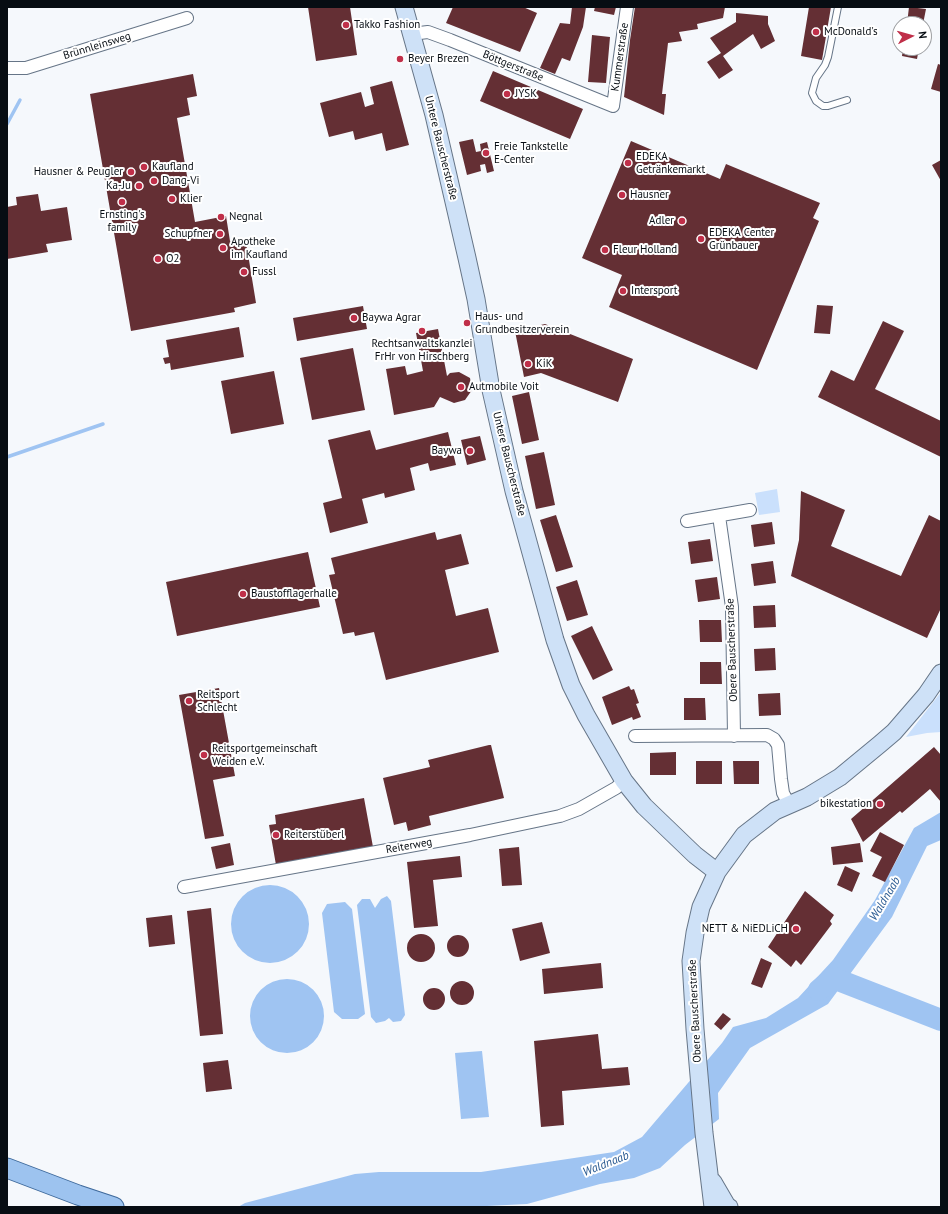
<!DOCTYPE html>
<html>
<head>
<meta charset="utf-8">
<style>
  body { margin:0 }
  #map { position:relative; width:948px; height:1214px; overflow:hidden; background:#f5f8fc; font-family:"PT Sans",sans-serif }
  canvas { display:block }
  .frame { position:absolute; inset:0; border:8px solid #070d13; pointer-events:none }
  .north { position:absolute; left:892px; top:16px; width:40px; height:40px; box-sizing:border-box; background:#fff; border:1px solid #9c9ea1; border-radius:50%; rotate:84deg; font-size:11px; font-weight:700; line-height:16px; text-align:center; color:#070d13 }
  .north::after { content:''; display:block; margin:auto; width:14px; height:18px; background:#c02f49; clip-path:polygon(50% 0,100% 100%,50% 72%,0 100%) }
</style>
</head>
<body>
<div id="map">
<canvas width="948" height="1214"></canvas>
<div class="frame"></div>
<div class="north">N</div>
</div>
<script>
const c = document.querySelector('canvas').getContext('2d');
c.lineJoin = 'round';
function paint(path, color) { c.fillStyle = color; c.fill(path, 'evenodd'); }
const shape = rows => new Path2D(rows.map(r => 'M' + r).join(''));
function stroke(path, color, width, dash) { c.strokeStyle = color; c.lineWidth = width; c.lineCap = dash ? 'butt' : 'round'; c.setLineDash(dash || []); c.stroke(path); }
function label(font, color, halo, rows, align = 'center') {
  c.font = font + ' "PT Sans",sans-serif'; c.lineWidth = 4; c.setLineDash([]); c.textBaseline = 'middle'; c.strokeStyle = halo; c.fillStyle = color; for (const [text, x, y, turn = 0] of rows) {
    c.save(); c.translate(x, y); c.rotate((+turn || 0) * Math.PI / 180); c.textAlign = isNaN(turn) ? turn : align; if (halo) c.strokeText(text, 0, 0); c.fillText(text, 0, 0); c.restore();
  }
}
const green = shape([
  [777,489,780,512,759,515,755,493],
  [941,692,941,732,927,733,906,737]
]);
const water = shape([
  [941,812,941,840,927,846,892,917,828,1004,750,1048,718,1093,719,1119,685,1145,660,1168,634,1178,600,1184,527,1204,467,1207,238,1207,245,1203,355,1174,379,1172,481,1172,614,1152,642,1137,722,1043,733,1027,766,1018,798,998,833,960,875,900,914,828],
  '231 924a39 39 0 1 1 78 0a39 39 0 1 1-78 0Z',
  [387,896,391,901,405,1015,401,1021,393,1022,389,1018,385,1021,376,1023,371,1017,357,905,362,899,370,899,375,908,381,899],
  [345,902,352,909,365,1014,358,1019,342,1019,334,1012,322,913,327,904],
  '250 1016a37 37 0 1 1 74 0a37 37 0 1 1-74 0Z',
  [482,1051,489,1117,461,1119,455,1053]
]);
const stream = shape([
  [7,124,20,100],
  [7,457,103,424]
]);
const river = shape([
  [819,990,833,978,941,1020]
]);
const building = shape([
  [308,7,350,7,357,55,316,61],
  [453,7,523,7,537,13,520,52,446,23],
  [572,7,586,7,583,27,570,61,562,58,555,74,540,68,560,23,570,24],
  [595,7,616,7,614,15,594,11],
  [635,7,725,7,723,18,697,24,698,29,679,32,682,41,668,43,662,94,666,94,664,115,624,97,630,40],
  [809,7,831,7,822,60,801,56],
  [909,7,926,9,923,24,907,24],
  [736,13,768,16,768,24,775,41,761,49,753,34,723,56,733,70,719,79,707,62,721,53,710,38,736,22],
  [592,35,610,37,606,83,588,82],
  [903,48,919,48,917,59,902,56],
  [938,64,941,65,941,92,931,89],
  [493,71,583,109,570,139,480,101],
  [193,74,197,96,187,98,190,115,177,118,195,222,226,216,230,241,238,240,241,241,245,244,247,248,256,303,234,308,235,312,131,331,90,94],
  [392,81,409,145,386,151,382,133,355,140,353,131,329,137,320,103,361,92,365,107,374,104,370,87],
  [473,139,476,152,481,151,480,144,487,142,494,171,487,173,485,164,480,165,481,171,467,175,459,142],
  [631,141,720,179,726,164,820,203,813,218,819,221,757,370,609,307,622,275,582,258],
  [941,160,941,181,932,165],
  [38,194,41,211,67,207,72,240,46,244,48,252,7,259,7,207,17,205,16,197],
  [817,305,833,306,830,334,814,333],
  [363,306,367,329,297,341,293,318],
  [883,321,904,331,875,389,941,421,941,457,818,397,831,370,854,381],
  [545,324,633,359,618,402,541,373,524,377,515,331],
  [239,327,244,357,171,370,170,363,165,364,163,358,169,357,166,340],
  [438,329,447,376,450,373,459,372,470,378,472,390,465,400,454,403,440,397,434,407,394,415,386,369,405,366,407,375,423,371,416,333],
  [353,348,365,410,312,420,300,358],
  [274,371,284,424,231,434,221,381],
  [529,392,539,440,522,444,512,396],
  [370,430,376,450,448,432,456,465,430,471,428,463,410,468,415,490,385,498,384,493,362,499,368,523,330,533,323,503,342,498,328,440],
  [480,436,486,460,467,465,461,440],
  [544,452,555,505,536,509,525,456],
  [801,491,845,510,831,546,901,576,929,515,941,521,941,608,927,638,791,576,799,540],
  [556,515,573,567,556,572,540,520],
  [772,522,775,544,754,547,751,525],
  [435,532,437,540,461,534,469,564,445,570,456,616,488,608,499,652,386,680,374,632,355,636,354,632,343,634,329,575,335,574,331,558],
  [710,539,713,561,691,564,688,542],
  [308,552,320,607,177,636,166,582],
  [773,561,776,583,754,586,751,564],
  [717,577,720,599,698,602,695,580],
  [577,580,588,615,567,621,556,587],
  [775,605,776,627,754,628,753,606],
  [699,620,721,620,722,642,700,642],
  [592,626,613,670,593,680,571,636],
  [775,648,776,670,755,671,754,649],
  [700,662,721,662,722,684,700,684],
  [629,686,631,690,634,689,639,703,636,704,641,717,633,720,632,717,612,725,602,697],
  [219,688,235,776,213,780,224,836,205,839,179,695],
  [780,693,781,715,759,716,758,694],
  [684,698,705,698,706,720,684,720],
  [489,745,491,745,504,798,429,816,431,825,408,831,406,822,394,825,383,778,430,767,428,760],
  [934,747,941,755,941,802,930,789,902,813,900,811,863,842,851,819],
  [676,752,676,775,650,775,650,753],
  [696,761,722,761,722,784,696,784],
  [733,761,759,761,759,784,734,784],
  [364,798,373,847,276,865,269,825,276,824,275,815],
  [880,832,904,845,885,882,872,876,882,857,870,851],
  [230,843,234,865,216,869,211,847],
  [860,843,863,862,833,865,831,847],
  [519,847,522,885,502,886,499,849],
  [460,856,462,877,433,880,438,926,414,928,407,862],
  [845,866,860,873,852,892,837,885],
  [805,891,834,915,830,921,832,924,801,965,796,960,791,967,768,947],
  [211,908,223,1034,200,1036,187,911],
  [172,915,175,944,149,947,146,918],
  [542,922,550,953,520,961,512,929],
  '407 948a14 14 0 1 1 28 0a14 14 0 1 1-28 0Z',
  '447 946a11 11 0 1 1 22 0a11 11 0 1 1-22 0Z',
  [761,958,772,963,762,988,751,984],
  [601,963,603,988,544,994,542,969],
  '450 993a12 12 0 1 1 24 0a12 12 0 1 1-24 0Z',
  '423 999a11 11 0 1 1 22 0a11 11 0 1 1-22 0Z',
  [723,1013,731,1019,721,1030,714,1024],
  [598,1034,602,1069,628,1067,630,1085,562,1091,564,1125,541,1127,534,1041],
  [228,1060,232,1089,206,1092,203,1063]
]);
const lane = shape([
  [838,7,828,57,825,65,816,78,812,93,816,101,823,106,828,106,847,100]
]);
const street = shape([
  [411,34,428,32,450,40,613,106,627,7],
  [7,68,26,68,187,18],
  [719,516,732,607,734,736],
  [687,521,750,510],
  [635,736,767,735,774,739,778,745,781,779,783,793,789,804],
  [184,887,470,835,560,816,579,809,616,788,624,781]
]);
const secondary = shape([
  [404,7,434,115,467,258,476,299,491,390,514,491,555,640,571,685,586,715,624,781,644,806,695,855,717,872],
  [713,1182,727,1206,729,1207],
  [713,1207,704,1133,695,1029,691,961,695,933,701,907,717,872,744,835,775,811,807,797,840,777,880,744,894,732,926,695,941,673]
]);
const primary = shape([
  [7,1168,78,1195,114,1207]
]);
const markers = [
  [346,25,4,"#c02f49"],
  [816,32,4,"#c02f49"],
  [400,59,4,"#c02f49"],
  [507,94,4,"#c02f49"],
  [486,153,4,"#c02f49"],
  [628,163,4,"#c02f49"],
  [144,167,4,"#c02f49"],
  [131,172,4,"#c02f49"],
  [154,181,4,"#c02f49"],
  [139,186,4,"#c02f49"],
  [622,195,4,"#c02f49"],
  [172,199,4,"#c02f49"],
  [122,202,4,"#c02f49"],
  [221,217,4,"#c02f49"],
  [682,221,4,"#c02f49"],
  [220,234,4,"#c02f49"],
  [701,239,4,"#c02f49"],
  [223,248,4,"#c02f49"],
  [605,250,4,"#c02f49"],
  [158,259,4,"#c02f49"],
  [244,272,4,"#c02f49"],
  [623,291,4,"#c02f49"],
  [354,318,4,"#c02f49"],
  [467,323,4,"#c02f49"],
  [422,331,4,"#c02f49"],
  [528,364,4,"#c02f49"],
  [461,387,4,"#c02f49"],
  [470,451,4,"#c02f49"],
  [243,594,4,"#c02f49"],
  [189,701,4,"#c02f49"],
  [204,755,4,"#c02f49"],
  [880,804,4,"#c02f49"],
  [276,835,4,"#c02f49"],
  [796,929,4,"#c02f49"]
];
const poiNames = [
  ["Takko Fashion",354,25],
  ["McDonald's",824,32],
  ["Beyer Brezen",408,59],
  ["JYSK",515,94],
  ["Freie Tankstelle",494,147],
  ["E-Center",494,160],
  ["EDEKA",636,157],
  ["Getränkemarkt",636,170],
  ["Kaufland",152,167],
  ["Hausner & Peugler",123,172,"right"],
  ["Dang-Vi",162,181],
  ["Ka-Ju",131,186,"right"],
  ["Hausner",630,195],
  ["Klier",180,199],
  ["Ernsting's",122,215,"center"],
  ["family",122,228,"center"],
  ["Negnal",229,217],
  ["Adler",674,221,"right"],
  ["EDEKA Center",709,233],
  ["Grünbauer",709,246],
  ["Schupfner",212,234,"right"],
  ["Apotheke",231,242],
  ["im Kaufland",231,255],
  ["Fleur Holland",613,250],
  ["O2",166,259],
  ["Fussl",252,272],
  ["Intersport",631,291],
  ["Haus- und",475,317],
  ["Grundbesitzerverein",475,330],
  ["Baywa Agrar",362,318],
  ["Rechtsanwaltskanzlei",422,344,"center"],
  ["FrHr von Hirschberg",422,357,"center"],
  ["KiK",536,364],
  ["Autmobile Voit",469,387],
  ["Baywa",462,451,"right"],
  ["Baustofflagerhalle",251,594],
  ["Reitsport",197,695],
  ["Schlecht",197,708],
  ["Reitsportgemeinschaft",212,749],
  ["Weiden e.V.",212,762],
  ["bikestation",872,804,"right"],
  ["Reiterstüberl",284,835],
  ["NETT & NiEDLiCH",788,929,"right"]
];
const streetNames = [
  ["Brünnleinsweg",97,46,-17],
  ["Kummerstraße",620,57,-82],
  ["Böttgerstraße",513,66,22],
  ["Untere Bauscherstraße",441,148,76],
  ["Untere Bauscherstraße",509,464,76],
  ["Obere Bauscherstraße",732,650,-92],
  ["Reiterweg",409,846,-10],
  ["Obere Bauscherstraße",695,1011,-93]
];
const waterNames = [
  ["Waldnaab",885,899,-59],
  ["Waldnaab",606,1164,-22]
];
paint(green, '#cae0fc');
paint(water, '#9fc4f2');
stroke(stream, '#9fc4f2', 3.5);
stroke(river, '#9fc4f2', 22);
paint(building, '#642f34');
stroke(lane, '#667587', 8);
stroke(street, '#667587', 14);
stroke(secondary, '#667587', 19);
stroke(primary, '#3e699b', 21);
stroke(lane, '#fff', 6);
stroke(street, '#fff', 12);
stroke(secondary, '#cee1f7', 17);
stroke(primary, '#9dc3ef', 19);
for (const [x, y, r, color] of markers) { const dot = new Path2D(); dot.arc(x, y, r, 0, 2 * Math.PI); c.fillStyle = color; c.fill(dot); stroke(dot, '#fff', 1.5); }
label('11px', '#070d13', '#fff', poiNames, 'left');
label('11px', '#070d13', '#fff', streetNames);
label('italic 12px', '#285991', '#fff', waterNames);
</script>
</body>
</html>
